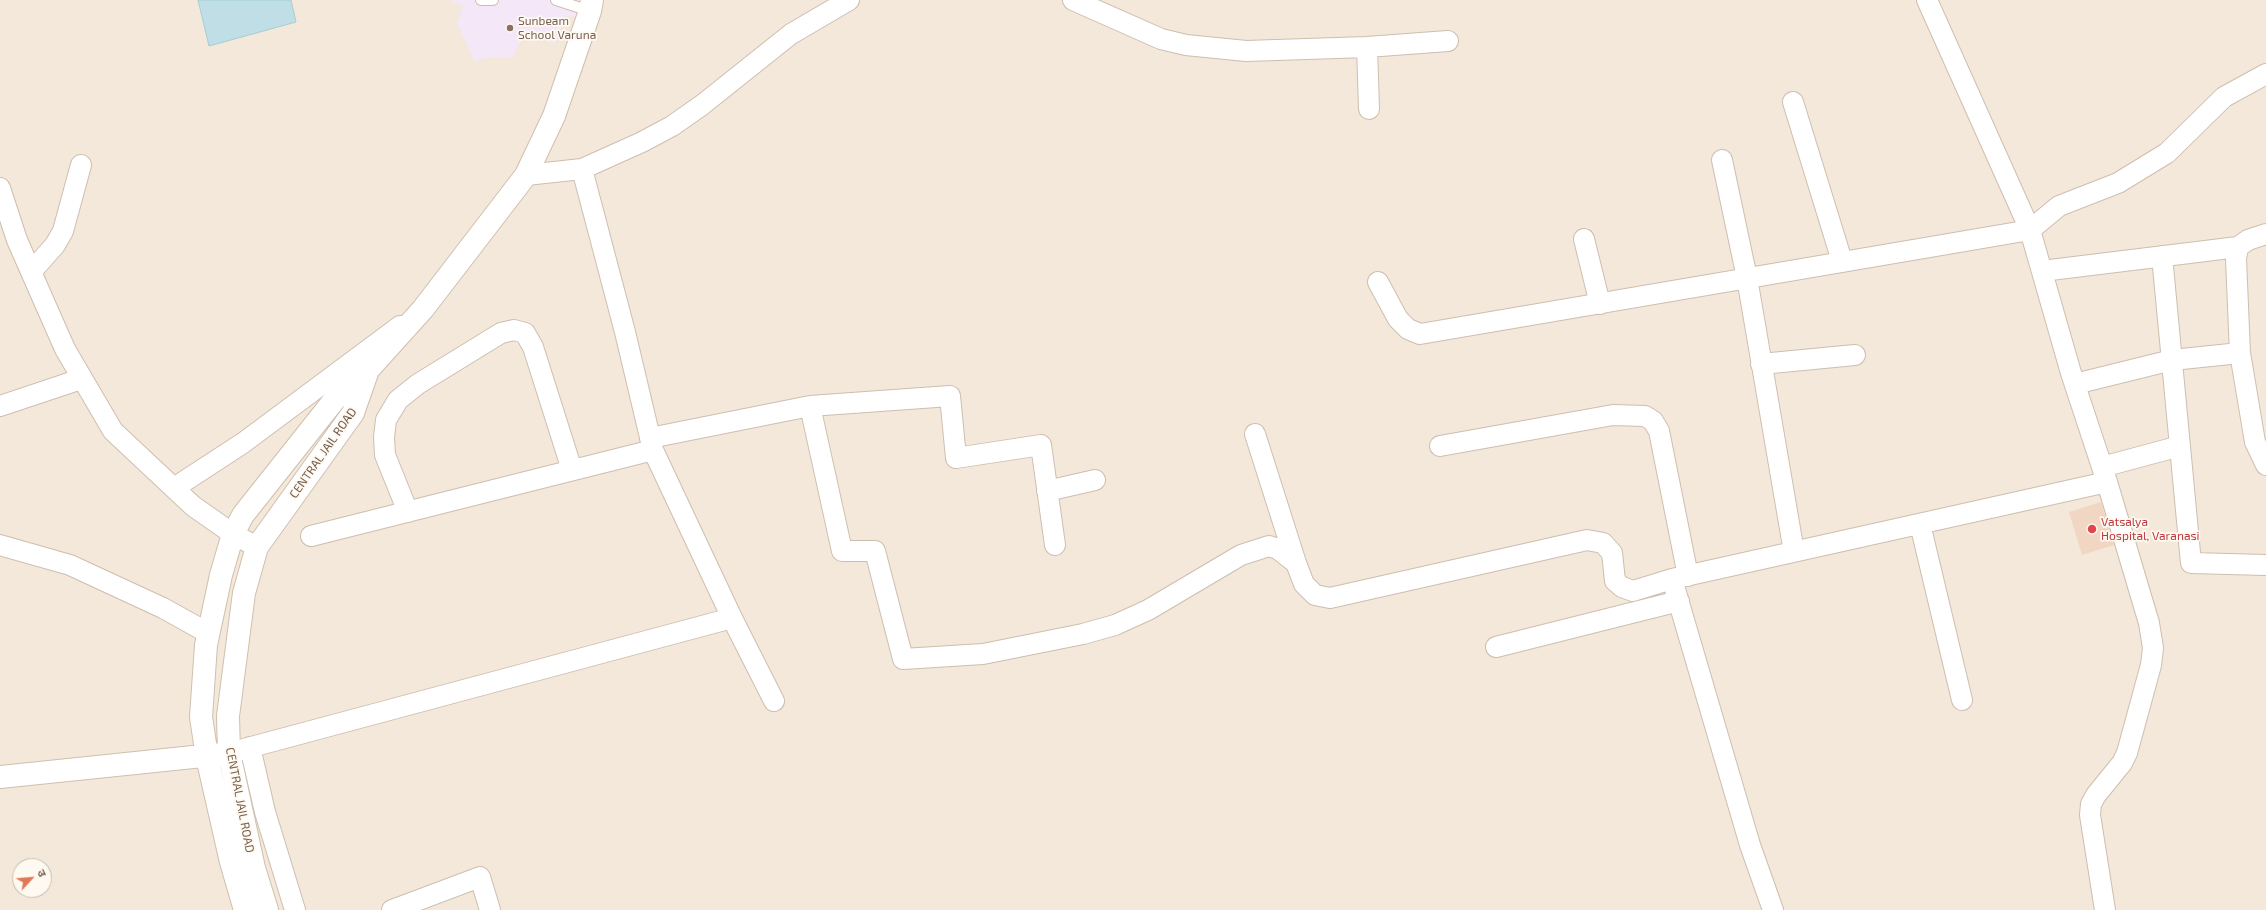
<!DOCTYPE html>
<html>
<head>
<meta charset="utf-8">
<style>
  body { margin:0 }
  #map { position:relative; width:2266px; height:910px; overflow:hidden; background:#fcf6eb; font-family:"Exo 2","Noto Sans Devanagari",sans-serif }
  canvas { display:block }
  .north { position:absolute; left:12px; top:858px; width:40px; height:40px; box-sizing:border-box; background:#fef9f1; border:1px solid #c8bbb0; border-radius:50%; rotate:64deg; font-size:11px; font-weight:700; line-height:16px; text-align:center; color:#765e4e }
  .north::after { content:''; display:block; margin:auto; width:14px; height:18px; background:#df7956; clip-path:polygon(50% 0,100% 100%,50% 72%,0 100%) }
</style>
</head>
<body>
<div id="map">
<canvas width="2266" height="910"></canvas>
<div class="north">उ</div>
</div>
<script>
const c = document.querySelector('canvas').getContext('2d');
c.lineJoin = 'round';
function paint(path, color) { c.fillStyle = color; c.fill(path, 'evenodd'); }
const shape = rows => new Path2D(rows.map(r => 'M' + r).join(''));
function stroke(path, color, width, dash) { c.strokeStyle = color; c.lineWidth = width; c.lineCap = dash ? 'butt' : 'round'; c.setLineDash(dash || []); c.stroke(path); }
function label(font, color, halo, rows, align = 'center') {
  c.font = font + ' "Exo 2",sans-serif'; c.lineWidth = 3.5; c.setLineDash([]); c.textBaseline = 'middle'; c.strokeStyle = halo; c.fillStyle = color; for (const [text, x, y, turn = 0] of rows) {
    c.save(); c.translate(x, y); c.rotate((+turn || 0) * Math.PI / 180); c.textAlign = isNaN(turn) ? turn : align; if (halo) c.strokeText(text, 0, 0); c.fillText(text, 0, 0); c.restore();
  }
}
const residential = shape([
  [0,0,2266,0,2266,910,0,910],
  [20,866,44,866,44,890,20,890]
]);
const education = shape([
  [449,0,580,0,579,17,565,16,555,44,525,33,512,58,494,57,474,61,457,23,463,6]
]);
const water = shape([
  [198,0,291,0,296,22,209,46,198,0]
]);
const building = shape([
  [2101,502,2114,545,2082,555,2069,512]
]);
const lane = shape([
  [481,0,493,0],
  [556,0,590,11]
]);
const street = shape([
  [1073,0,1161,39,1186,45,1246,51,1367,47,1448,41],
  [1927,0,2030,230,2071,373,2107,482,2149,623,2153,648,2151,665,2127,753,2122,763,2096,795,2091,804,2090,815,2105,910],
  [1367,47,1369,109],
  [1793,102,1842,261],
  [1722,160,1747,278,1794,552],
  [582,169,625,332,653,450,732,618,774,701],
  [526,175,582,169,642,142,672,126,702,105,791,34,849,0],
  [0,188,17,240,65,349,113,431,193,506,233,534,257,547],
  [2266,234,2248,240,2238,247,2236,259,2240,353,2255,442,2266,465],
  [1584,239,1600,304],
  [2162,256,2191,563,2266,565],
  [2042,271,2238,247],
  [31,272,55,245,63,231,81,165],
  [1378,282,1398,319,1408,329,1420,334,2030,230,2059,206,2118,183,2167,153,2224,97,2266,74],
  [1761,364,1855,355],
  [2075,384,2172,360,2240,353],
  [0,406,81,379],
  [810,406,842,551,875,551,903,659,983,654,1083,634,1115,625,1148,610,1241,555,1269,546,1278,549,1296,563,1304,584,1315,595,1330,598,1587,540,1603,543,1612,553,1615,581,1622,587,1633,591,1672,579,2107,482],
  [1255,434,1296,563],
  [650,438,810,406,950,396,956,458,1041,445,1055,545],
  [1440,446,1613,415,1645,416,1653,421,1659,431,1688,576],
  [2102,467,2180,446],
  [174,488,243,443,400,326],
  [1047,491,1095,480],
  [408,512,385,455,384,437,386,420,398,400,418,384,501,333,514,330,525,333,533,347,572,470],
  [1920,524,1962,700],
  [311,536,653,450],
  [0,545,70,565,163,608,208,633],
  [1672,579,1750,845,1773,910],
  [1496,647,1679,601],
  [250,747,265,812,295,910],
  [229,753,732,618],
  [392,910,480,877,490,910]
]);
const secondary = shape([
  [0,777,222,754],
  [245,910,231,862,207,757,201,717,206,645,221,575,233,534,243,515,335,399,368,370],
  [267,910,254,868,229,753,228,716,244,593,257,547,353,413,368,370,423,309,526,175,554,116,590,11,592,0]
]);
const markers = [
  [510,28,4,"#8d6e63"],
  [2092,529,5,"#e0444e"]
];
const educationNames = [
  ["Sunbeam",518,21],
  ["School Varuna",518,35]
];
const streetNames = [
  ["CENTRAL JAIL ROAD",323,453,-55],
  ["CENTRAL JAIL ROAD",240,800,79]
];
const healthNames = [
  ["Vatsalya",2101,522],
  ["Hospital, Varanasi",2101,536]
];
paint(residential, '#f3e8d9');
paint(education, '#f3e7f8');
paint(water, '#bfdee5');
stroke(water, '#a6cdd6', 1);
paint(building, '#f0d6c3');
stroke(lane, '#cebeb0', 12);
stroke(street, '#cebeb0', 22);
stroke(secondary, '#d0bfae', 24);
stroke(lane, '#fff', 10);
stroke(street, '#fff', 20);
stroke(secondary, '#fff', 22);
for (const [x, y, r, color] of markers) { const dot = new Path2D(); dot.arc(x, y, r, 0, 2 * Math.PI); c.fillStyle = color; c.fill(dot); stroke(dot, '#fef9f1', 1.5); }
label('12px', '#785e54', '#fef9f1', educationNames, 'left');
label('12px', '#765e4e', '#fef9f1', streetNames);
label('12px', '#be3a42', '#fef9f1', healthNames, 'left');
</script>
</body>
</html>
